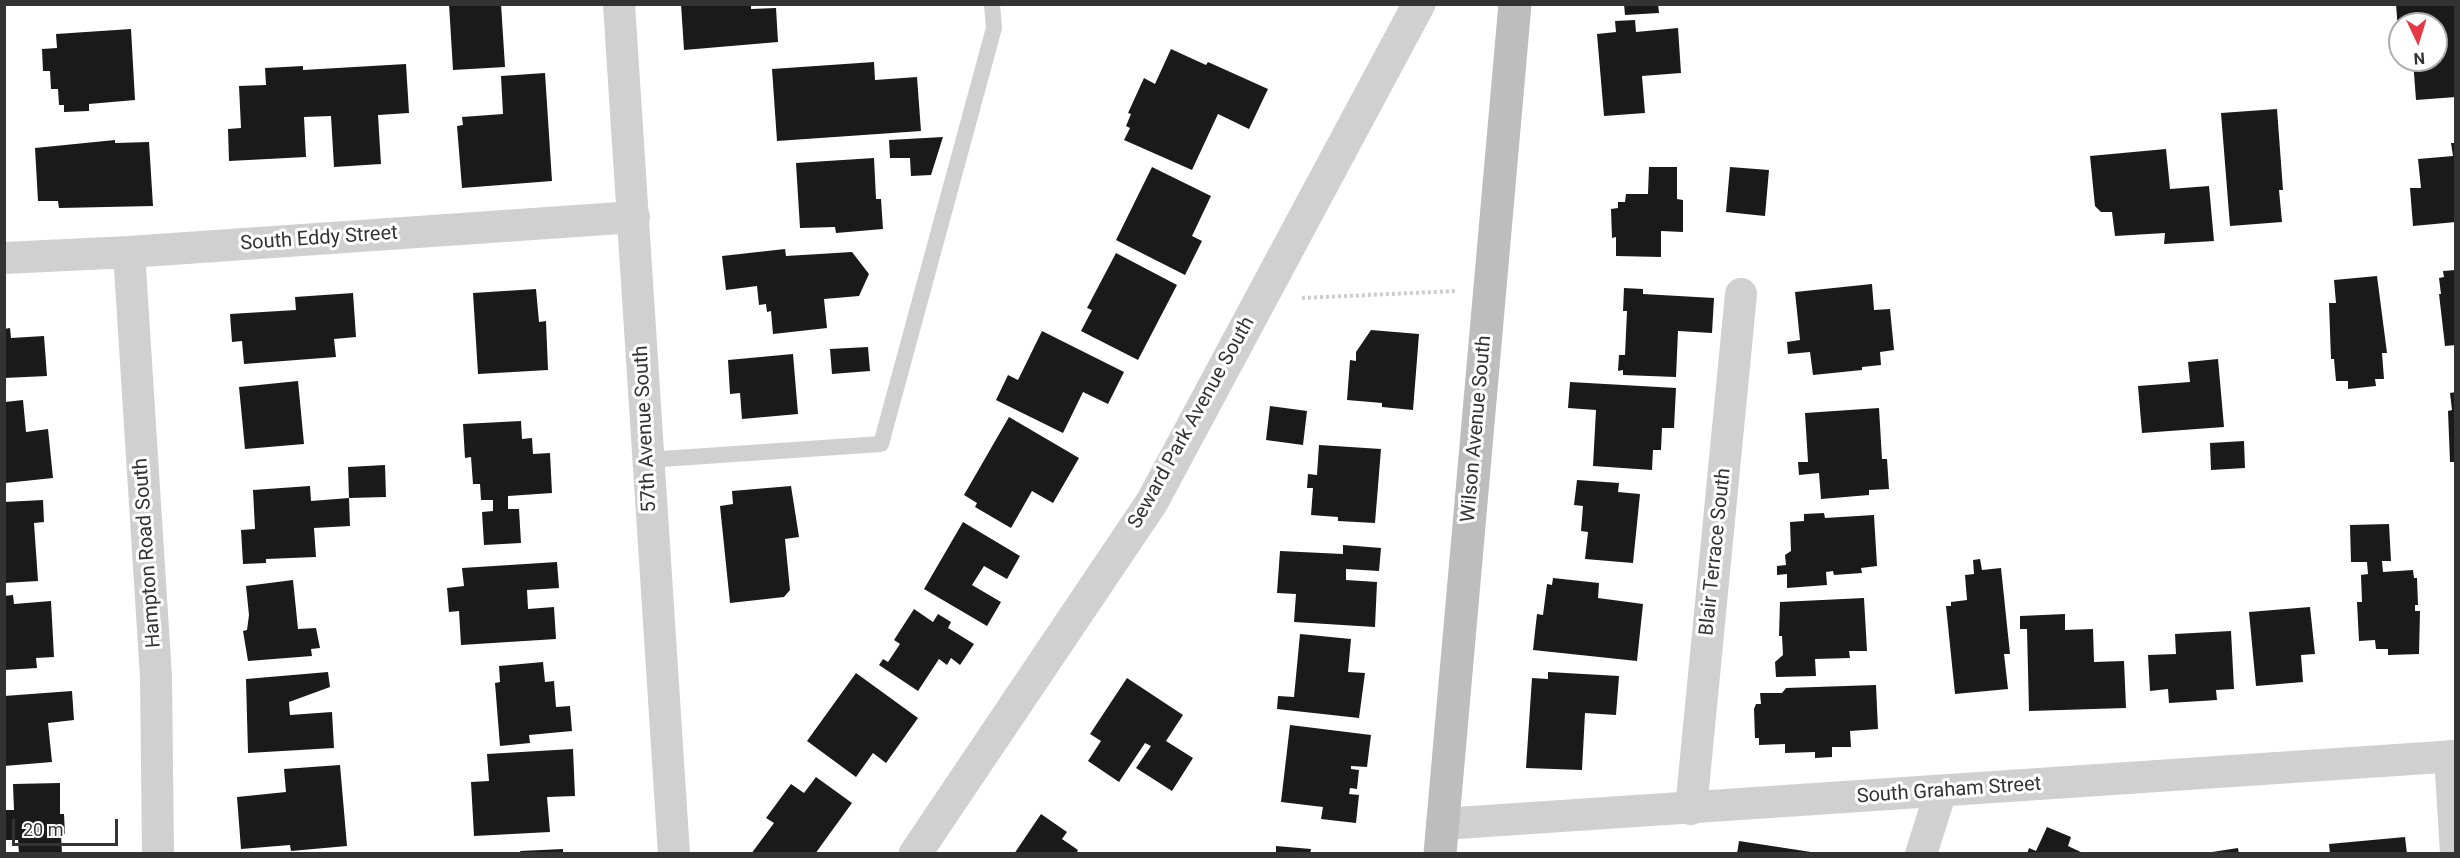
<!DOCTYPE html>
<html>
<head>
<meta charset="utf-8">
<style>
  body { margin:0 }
  #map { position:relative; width:2460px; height:858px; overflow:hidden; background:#fff; font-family:Roboto,sans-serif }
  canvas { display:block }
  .frame { position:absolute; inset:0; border:6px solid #333; pointer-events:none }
  .north { position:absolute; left:2388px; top:12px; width:60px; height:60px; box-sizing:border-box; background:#fff; border:2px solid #adadad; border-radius:50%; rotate:176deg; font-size:16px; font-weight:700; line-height:24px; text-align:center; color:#333 }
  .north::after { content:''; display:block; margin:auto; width:21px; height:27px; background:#e63946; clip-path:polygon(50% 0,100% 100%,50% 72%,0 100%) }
  .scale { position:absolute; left:12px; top:819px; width:106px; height:27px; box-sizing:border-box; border:3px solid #333; border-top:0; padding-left:8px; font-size:18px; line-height:21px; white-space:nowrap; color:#333; -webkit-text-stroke:4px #fff; paint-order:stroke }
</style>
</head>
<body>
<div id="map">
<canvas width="2460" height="858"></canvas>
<div class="frame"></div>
<div class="north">N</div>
<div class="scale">20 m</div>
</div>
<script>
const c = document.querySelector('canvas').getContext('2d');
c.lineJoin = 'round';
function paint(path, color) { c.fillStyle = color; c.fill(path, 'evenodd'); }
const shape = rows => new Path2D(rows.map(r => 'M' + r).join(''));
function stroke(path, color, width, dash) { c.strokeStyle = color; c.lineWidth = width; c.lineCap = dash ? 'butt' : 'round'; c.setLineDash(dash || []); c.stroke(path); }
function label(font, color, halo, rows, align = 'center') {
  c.font = font + ' Roboto,sans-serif'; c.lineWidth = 6; c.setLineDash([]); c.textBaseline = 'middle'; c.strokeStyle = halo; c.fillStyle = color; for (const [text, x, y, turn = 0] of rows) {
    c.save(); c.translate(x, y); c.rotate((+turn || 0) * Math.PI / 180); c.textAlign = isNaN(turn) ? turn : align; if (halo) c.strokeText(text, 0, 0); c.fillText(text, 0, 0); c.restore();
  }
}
const building = shape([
  [449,4,501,4,505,67,453,70],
  [681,4,751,4,751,9,776,8,778,42,684,50],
  [1624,4,1658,4,1659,13,1625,15],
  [2396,4,2456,4,2456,97,2416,100,2413,60,2436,60,2436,24,2400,24,2398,31],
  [1635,20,1636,32,1678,28,1681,73,1642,76,1645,113,1604,116,1597,34,1616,32,1615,21],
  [131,29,135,100,89,104,89,111,64,112,64,105,59,105,58,89,51,89,50,71,43,71,42,49,57,48,56,34],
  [1171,49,1206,65,1208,62,1268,89,1249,129,1218,114,1192,170,1124,140,1130,128,1126,126,1131,114,1128,113,1144,78,1155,84],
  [874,62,875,80,917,77,921,131,777,141,772,69],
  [406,64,409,113,378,115,381,164,334,167,331,116,304,117,306,157,229,161,228,129,241,128,239,86,266,85,265,68,303,66,303,70],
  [545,73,552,181,462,188,457,126,463,125,462,117,503,114,501,76],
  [2277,109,2283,190,2279,190,2282,222,2230,226,2221,113],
  [943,137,931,175,911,176,910,158,890,158,889,140],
  [115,140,115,143,149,142,153,206,59,208,58,201,38,201,35,148],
  [2451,143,2456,143,2456,222,2413,226,2410,188,2421,188,2418,159,2453,156],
  [2166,149,2170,189,2209,186,2214,241,2164,244,2165,233,2115,236,2112,212,2101,212,2095,206,2090,156],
  [874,158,876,199,881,199,883,229,836,233,835,227,800,228,796,163],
  [1152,167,1211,196,1192,236,1202,241,1185,275,1116,240],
  [1649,167,1677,167,1677,199,1683,200,1683,232,1661,231,1661,257,1616,256,1616,237,1612,238,1611,209,1618,208,1618,202,1625,202,1626,194,1648,194],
  [1730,167,1769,170,1765,216,1726,212],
  [785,249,786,256,852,252,869,274,859,296,824,299,827,328,773,334,771,311,767,312,766,304,759,305,757,286,726,290,722,256],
  [1116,253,1177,285,1138,360,1081,331,1092,310,1087,308],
  [2456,270,2456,345,2445,346,2439,294,2441,294,2439,278,2444,277,2443,271],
  [2377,276,2387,353,2382,353,2384,379,2375,379,2376,386,2348,389,2348,381,2336,381,2334,359,2331,359,2329,303,2336,303,2334,280],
  [1872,284,1874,310,1890,309,1894,350,1880,352,1881,365,1862,367,1862,370,1813,375,1810,352,1788,354,1787,342,1800,340,1795,292],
  [1624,288,1643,289,1643,294,1714,298,1712,333,1678,331,1676,377,1623,375,1623,370,1618,371,1619,355,1625,355,1627,311,1623,311],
  [536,289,539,322,546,321,548,370,478,374,473,293],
  [353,293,356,337,334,339,336,357,244,364,242,341,232,342,230,314,296,310,295,297],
  [10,328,11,338,44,336,47,376,4,378,4,329],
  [1371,330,1419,334,1413,410,1382,407,1382,403,1347,400,1350,360,1356,361,1356,352],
  [1042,331,1124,372,1108,404,1083,392,1063,433,996,400,1008,375,1018,380],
  [868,347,870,371,832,374,830,349],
  [793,354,798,414,742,419,740,393,730,394,728,360],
  [2218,359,2224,427,2142,433,2138,386,2190,382,2188,362],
  [298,381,304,444,245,449,239,387],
  [1570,382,1676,388,1674,428,1662,428,1661,450,1653,450,1652,470,1593,466,1596,410,1568,408],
  [2456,392,2456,462,2450,462,2448,411,2452,410,2450,393],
  [23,400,26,432,48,429,53,478,5,483,5,402],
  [1270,406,1307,411,1303,445,1266,440],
  [1879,408,1882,459,1887,459,1889,489,1869,490,1869,495,1821,499,1819,473,1799,475,1798,462,1808,462,1805,413],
  [1009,417,1079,458,1053,503,1032,491,1011,528,975,507,977,503,964,495],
  [521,421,522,439,532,438,533,454,550,453,552,493,508,496,508,509,519,509,521,543,484,545,482,512,493,511,493,500,481,500,480,484,473,484,471,457,465,458,463,424],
  [2244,441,2245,468,2211,470,2210,443],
  [1319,445,1381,449,1375,523,1338,521,1338,517,1311,515,1313,488,1307,488,1308,474,1317,475],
  [385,465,386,497,349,498,348,467],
  [1577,480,1619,483,1618,492,1640,494,1633,563,1585,559,1588,532,1581,531,1583,506,1574,505],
  [310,486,311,501,349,498,350,526,314,528,316,557,266,559,266,563,243,564,241,530,255,529,253,490],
  [791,486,799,537,785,539,790,590,784,597,730,603,720,506,733,504,732,491],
  [43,500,44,522,34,523,38,581,4,583,4,502],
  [1824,513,1825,518,1874,515,1877,566,1861,568,1862,573,1834,575,1833,571,1826,572,1827,585,1787,588,1787,574,1777,575,1777,566,1786,565,1785,555,1791,551,1790,522,1804,521,1804,514],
  [963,522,1020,556,1007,579,984,566,972,585,1001,602,987,626,924,589],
  [2389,524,2391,561,2382,561,2383,572,2413,570,2414,578,2417,578,2418,605,2415,605,2415,611,2420,611,2419,654,2388,655,2388,649,2376,649,2375,640,2359,641,2357,602,2362,602,2361,575,2368,574,2367,562,2351,562,2350,525],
  [1343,545,1381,548,1379,571,1346,569,1346,580,1377,582,1375,627,1294,622,1296,594,1277,593,1280,551,1343,554],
  [1980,559,1982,570,2001,568,2010,654,2004,654,2008,689,1955,694,1946,606,1951,606,1951,602,1967,600,1965,575,1974,574,1973,560],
  [557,562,559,588,527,590,528,609,554,607,556,639,461,645,459,611,449,612,447,588,464,586,462,568],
  [1553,578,1599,583,1598,598,1643,604,1637,661,1533,650,1537,614,1543,615,1547,584,1552,585],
  [293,580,298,629,316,628,320,648,311,649,312,656,248,661,243,631,247,630,249,615,246,586],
  [13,595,14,604,51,601,54,657,36,658,37,668,4,670,4,596],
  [1864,598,1867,651,1849,651,1850,658,1815,659,1816,676,1776,677,1775,662,1783,655,1782,636,1779,636,1780,602],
  [2310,607,2315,654,2301,655,2303,682,2256,686,2249,612],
  [914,609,933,622,938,614,951,622,948,628,974,644,960,665,951,658,947,665,939,659,918,691,879,665,883,659,888,662,900,644,894,640],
  [2065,614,2065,630,2093,629,2094,662,2124,661,2126,708,2029,711,2027,629,2020,629,2020,616],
  [2231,631,2234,689,2216,690,2217,700,2169,703,2168,689,2150,691,2148,655,2176,654,2175,634],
  [1300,634,1351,639,1348,672,1365,673,1359,718,1277,709,1278,696,1294,697],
  [543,662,545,682,554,681,556,707,570,706,572,731,529,735,530,743,500,746,495,683,500,682,499,666],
  [328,672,330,687,289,702,290,715,332,712,334,748,248,753,246,679],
  [1548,672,1619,676,1616,715,1585,713,1582,770,1526,768,1532,678,1548,679],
  [856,673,918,718,886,763,873,753,856,777,807,741],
  [1127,678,1183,715,1166,741,1193,758,1172,791,1136,768,1151,746,1145,743,1119,782,1088,761,1101,741,1090,734],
  [1876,685,1878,729,1850,731,1851,747,1832,747,1832,757,1815,758,1815,752,1785,753,1785,744,1759,745,1759,738,1755,738,1754,709,1756,704,1761,704,1760,693,1782,693,1786,688],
  [72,691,74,720,48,723,52,762,4,766,4,696],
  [1290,725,1371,735,1367,767,1351,766,1351,769,1359,770,1357,789,1350,788,1349,794,1359,795,1356,823,1321,819,1323,807,1281,802],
  [573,749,575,796,547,797,550,832,474,836,471,782,489,781,487,754],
  [340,765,347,846,291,851,290,845,241,849,237,797,286,792,284,769],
  [816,777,852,803,815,854,751,854,774,823,766,818,791,784,804,793],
  [60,783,60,814,64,814,65,834,61,834,62,854,19,854,18,840,5,840,5,810,14,810,13,784],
  [1041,814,1067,832,1062,839,1078,850,1076,854,1014,854],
  [2047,827,2071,837,2068,846,2085,854,2027,854,2029,848,2036,851],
  [2405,837,2407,854,2330,854,2329,844],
  [1739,841,1811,852,1811,854,1737,854],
  [1276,846,1311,849,1310,854,1276,854],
  [2238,848,2239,854,2212,854,2212,852],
  [563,849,563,854,521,854,520,851]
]);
const path = shape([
  [1302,298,1456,291]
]);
const service = shape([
  [647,460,881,444,994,28,992,4]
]);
const minor = shape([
  [619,4,674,854],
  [129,252,156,677,158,854],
  [4,258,129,252,634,217],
  [2450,756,2456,853],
  [1691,809,1741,294],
  [1442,824,2456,756],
  [1921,854,1941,791]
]);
const tertiary = shape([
  [915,854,1152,502,1419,4]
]);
const secondary = shape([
  [1440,854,1515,4]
]);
const streetNames = [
  ["South Eddy Street",319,239,-4],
  ["Seward Park Avenue South",1192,423,-61],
  ["57th Avenue South",646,429,-93],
  ["Wilson Avenue South",1477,429,-85],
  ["Blair Terrace South",1716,552,-84],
  ["Hampton Road South",148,553,-94],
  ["South Graham Street",1949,791,-4]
];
paint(building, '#1a1a1a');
stroke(path, '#cdcdcd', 4, [3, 3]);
stroke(service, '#d0d0d0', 16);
stroke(minor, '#d0d0d0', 32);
stroke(tertiary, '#d0d0d0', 33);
stroke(secondary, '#bdbdbd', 33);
label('20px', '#333', '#fff', streetNames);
</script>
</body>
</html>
